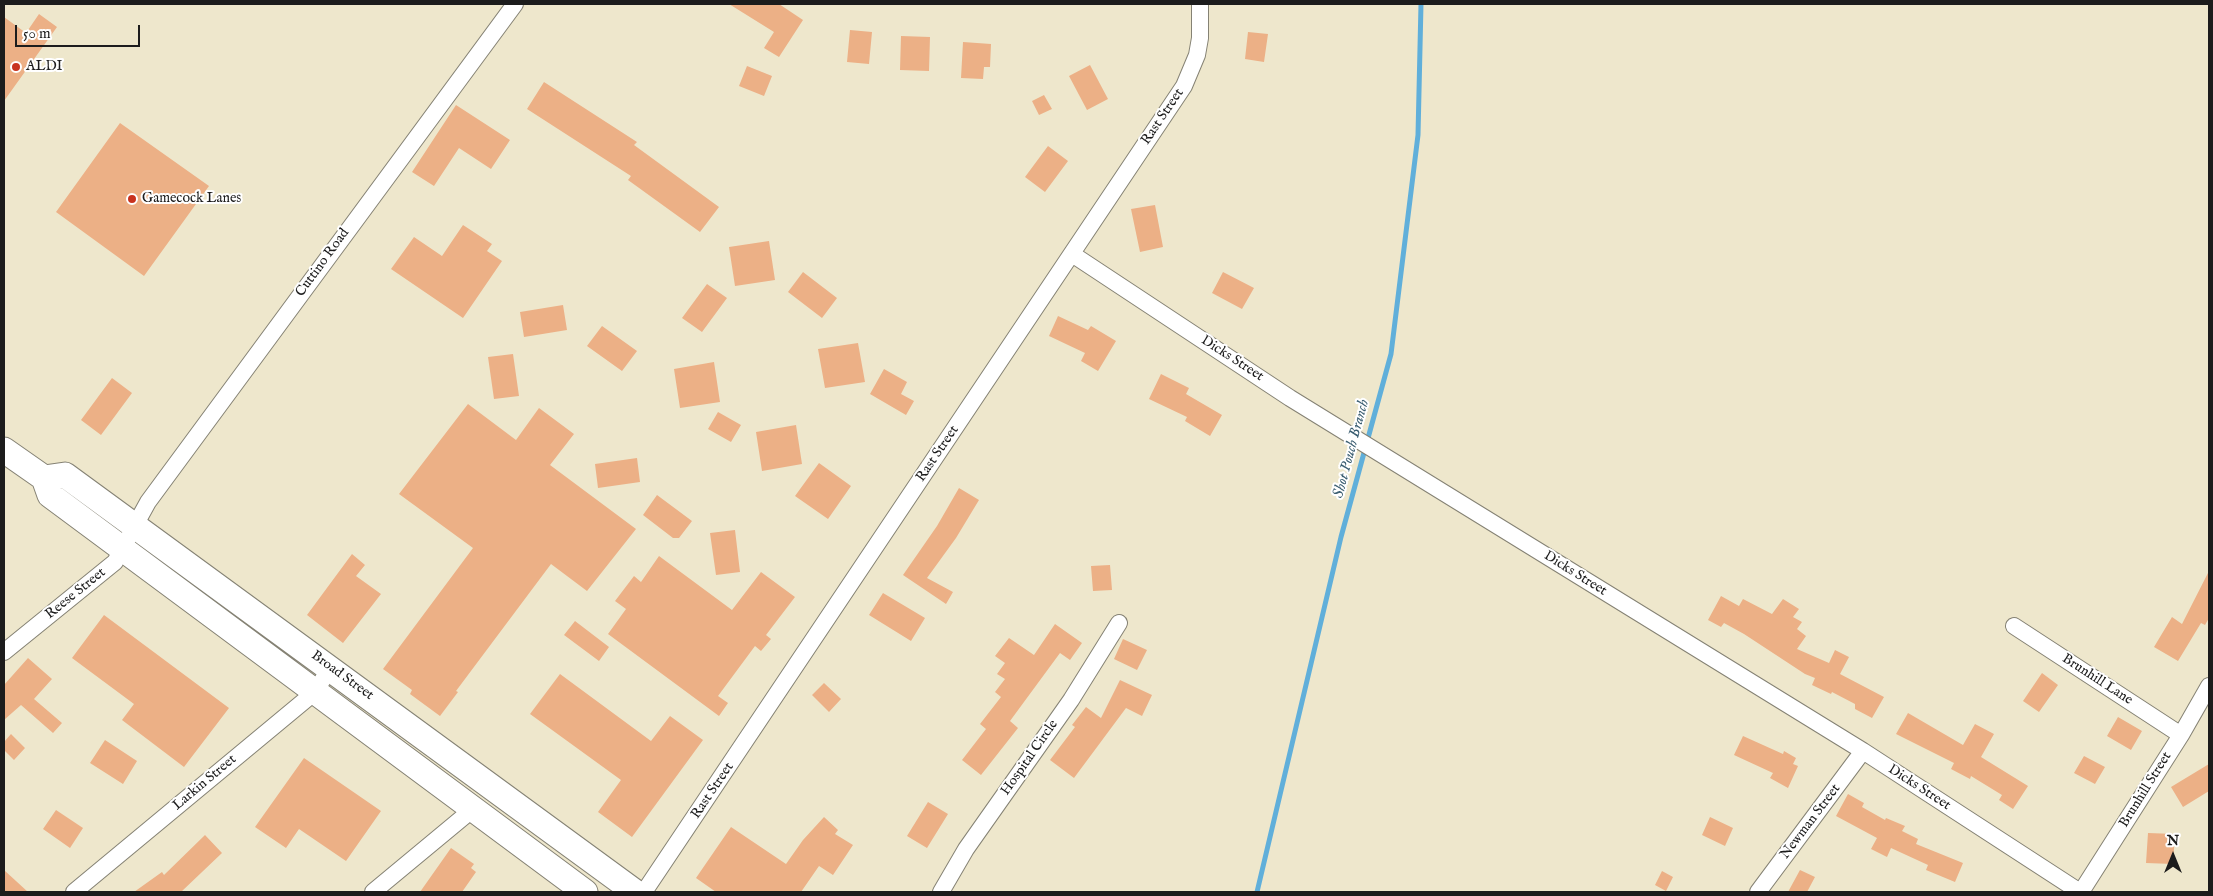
<!DOCTYPE html>
<html>
<head>
<meta charset="utf-8">
<style>
  body { margin:0 }
  #map { position:relative; width:2213px; height:896px; overflow:hidden; background:#eee7cc; font-family:"IM FELL English",serif }
  canvas { display:block }
  .frame { position:absolute; inset:0; border:5px solid #1c1c1c; pointer-events:none }
  .north { position:absolute; left:2148px; top:831px; width:50px; height:50px; -webkit-text-stroke:4px #fff; paint-order:stroke; rotate:0deg; font-size:14px; font-weight:700; line-height:20px; text-align:center; color:#1c1c1c }
  .north::after { content:''; display:block; margin:auto; width:18px; height:22px; background:#1c1c1c; clip-path:polygon(50% 0,100% 100%,50% 72%,0 100%) }
  .scale { position:absolute; left:15px; top:25px; width:125px; height:22px; box-sizing:border-box; border:2px solid #1c1c1c; border-top:0; padding-left:6px; font-size:15px; line-height:18px; white-space:nowrap; color:#1c1c1c; -webkit-text-stroke:4px #fff; paint-order:stroke }
</style>
</head>
<body>
<div id="map">
<canvas width="2213" height="896"></canvas>
<div class="frame"></div>
<div class="north">N</div>
<div class="scale">50 m</div>
</div>
<script>
const c = document.querySelector('canvas').getContext('2d');
c.lineJoin = 'round';
const shape = rows => new Path2D(rows.map(r => 'M' + r).join(''));
function stroke(path, color, width, dash) { c.strokeStyle = color; c.lineWidth = width; c.lineCap = dash ? 'butt' : 'round'; c.setLineDash(dash || []); c.stroke(path); }
function paint(path, color) { c.fillStyle = color; c.fill(path, 'evenodd'); }
function label(font, color, halo, rows, align = 'center') {
  c.font = font + ' "IM FELL English",serif'; c.lineWidth = 4; c.setLineDash([]); c.textBaseline = 'middle'; c.strokeStyle = halo; c.fillStyle = color; for (const [text, x, y, turn = 0] of rows) {
    c.save(); c.translate(x, y); c.rotate((+turn || 0) * Math.PI / 180); c.textAlign = isNaN(turn) ? turn : align; if (halo) c.strokeText(text, 0, 0); c.fillText(text, 0, 0); c.restore();
  }
}
const stream = shape([
  [1257,892,1341,537,1391,354,1418,135,1421,4]
]);
const building = shape([
  [729,4,779,4,803,20,779,57,764,48,774,32],
  [39,14,57,27,4,101,4,17,26,33],
  [850,30,872,32,869,64,847,62],
  [1248,32,1268,34,1264,62,1245,59],
  [901,36,930,37,929,71,900,70],
  [963,42,991,44,990,67,984,67,983,79,961,78],
  [1090,65,1108,99,1087,110,1069,76],
  [747,66,772,76,764,96,739,86],
  [544,82,637,142,634,145,719,207,700,232,628,180,631,176,527,109],
  [1044,95,1052,109,1039,115,1032,101],
  [456,105,510,140,491,169,459,148,434,186,412,172],
  [120,123,209,186,144,276,56,212],
  [1048,146,1068,161,1045,192,1025,177],
  [1155,205,1163,247,1140,252,1131,209],
  [463,225,492,244,487,251,502,261,463,318,391,269,414,237,442,256],
  [769,241,775,280,735,286,729,247],
  [803,272,837,298,822,318,788,292],
  [1223,272,1254,288,1242,309,1212,293],
  [707,284,727,298,702,332,682,318],
  [563,305,567,330,524,337,520,312],
  [1058,316,1088,330,1091,326,1116,341,1098,371,1081,361,1085,353,1049,336],
  [602,326,637,351,622,371,587,346],
  [858,343,865,382,825,388,818,349],
  [513,354,519,396,494,399,488,357],
  [714,362,720,402,680,408,674,369],
  [884,369,907,382,901,394,914,401,906,415,870,394],
  [1161,374,1189,388,1186,394,1222,415,1210,436,1185,421,1187,417,1149,399],
  [112,378,132,393,101,435,81,420],
  [468,404,516,440,539,408,574,434,550,465,636,529,587,591,551,564,456,691,458,692,440,716,410,694,412,690,383,669,473,548,399,494],
  [718,412,741,425,731,442,708,429],
  [796,425,802,464,762,471,756,432],
  [637,458,640,482,598,488,595,464],
  [819,463,851,486,828,519,795,496],
  [959,488,979,500,956,538,927,578,953,592,946,604,903,575,937,526],
  [657,495,692,521,679,538,673,538,643,515],
  [735,530,740,572,716,575,710,533],
  [352,554,365,565,356,576,381,594,343,643,307,615],
  [659,556,732,610,761,572,795,597,766,635,771,639,761,651,755,646,718,696,728,703,719,716,608,634,626,609,615,601,634,576,641,582],
  [1110,565,1112,590,1093,591,1091,566],
  [2209,571,2209,618,2205,625,2201,623,2178,661,2154,647,2172,617,2182,624],
  [883,593,925,618,911,641,869,615],
  [1721,596,1739,606,1743,599,1772,614,1783,599,1799,609,1793,617,1802,622,1797,629,1806,636,1797,649,1829,663,1835,650,1849,657,1840,674,1884,697,1872,718,1855,709,1855,704,1832,692,1831,694,1812,685,1815,678,1805,674,1744,634,1724,623,1721,627,1708,620],
  [104,615,229,708,184,767,122,720,134,704,72,658],
  [575,621,609,647,599,661,564,635],
  [1055,624,1082,643,1070,660,1060,653,1010,721,1018,728,981,775,962,760,986,729,980,724,1001,697,995,692,1005,679,997,674,1005,663,995,656,1009,638,1034,655],
  [1123,639,1147,650,1137,670,1114,659],
  [28,658,52,679,34,699,62,723,53,733,21,705,4,720,4,685],
  [2042,673,2058,685,2039,712,2023,701],
  [560,674,651,741,670,716,703,740,632,837,598,812,621,780,530,714],
  [1120,680,1152,695,1142,716,1126,708,1074,778,1050,760,1075,727,1072,725,1086,707,1101,718],
  [824,683,841,699,829,712,812,695],
  [1908,713,1963,745,1975,724,1994,734,1981,757,2028,786,2013,809,1999,800,2002,795,1971,776,1970,779,1951,769,1954,763,1896,734],
  [2118,717,2142,731,2131,750,2107,736],
  [11,734,25,748,14,760,4,750,4,742],
  [1743,736,1783,754,1784,751,1796,758,1793,764,1798,766,1788,788,1770,778,1773,773,1734,755],
  [105,740,137,761,123,784,90,763],
  [2084,756,2105,767,2095,784,2074,773],
  [304,758,381,811,346,861,299,829,286,848,255,827],
  [2209,764,2209,791,2183,807,2171,787],
  [1848,794,1864,803,1862,807,1885,820,1886,818,1905,826,1902,831,1918,839,1916,844,1963,863,1955,882,1926,870,1928,865,1891,848,1887,857,1871,849,1877,838,1836,816],
  [928,802,948,814,927,848,907,836],
  [56,810,83,828,70,848,43,829],
  [824,817,838,830,835,834,853,845,833,875,819,866,801,892,716,892,696,878,731,827,786,864,803,840],
  [1710,817,1733,828,1725,846,1702,835],
  [2148,833,2175,834,2173,864,2146,863],
  [205,835,222,853,181,892,134,892,162,872,164,875],
  [451,848,474,864,471,868,476,872,462,892,420,892],
  [4,870,28,892,4,892],
  [1800,870,1815,877,1807,892,1788,892],
  [1662,871,1673,877,1666,891,1655,885]
]);
const minor = shape([
  [1072,254,1290,398,1863,751,2080,892],
  [2014,626,2181,735],
  [4,652,115,562,148,502,515,4],
  [74,892,315,692,330,668],
  [373,892,473,809],
  [644,892,1184,86,1197,55,1200,38,1200,4],
  [941,892,966,849,1071,700,1119,623],
  [1758,892,1863,751],
  [2081,892,2181,735,2209,686]
]);
const primary = shape([
  [4,450,44,478,50,495,585,892],
  [44,478,65,475,635,892]
]);
const markers = [
  [16,67,5,"#c8321e"],
  [132,199,5,"#c8321e"]
];
const poiNames = [
  ["ALDI",26,67],
  ["Gamecock Lanes",142,199]
];
const streetNames = [
  ["Rast Street",1163,117,-56],
  ["Cuttino Road",323,263,-54],
  ["Dicks Street",1232,359,33],
  ["Rast Street",938,454,-56],
  ["Dicks Street",1575,574,32],
  ["Reese Street",76,594,-39],
  ["Broad Street",342,676,36],
  ["Brunhill Lane",2097,680,33],
  ["Hospital Circle",1030,758,-55],
  ["Larkin Street",205,783,-40],
  ["Dicks Street",1919,788,33],
  ["Brunhill Street",2146,790,-58],
  ["Rast Street",713,791,-56],
  ["Newman Street",1811,822,-53]
];
const waterNames = [
  ["Shot Pouch Branch",1352,449,-75]
];
stroke(stream, '#60afda', 5);
paint(building, '#ecb086');
stroke(minor, '#858274', 18);
stroke(primary, '#858274', 27);
stroke(minor, '#fff', 16);
stroke(primary, '#fff', 25);
for (const [x, y, r, color] of markers) { const dot = new Path2D(); dot.arc(x, y, r, 0, 2 * Math.PI); c.fillStyle = color; c.fill(dot); stroke(dot, '#fff', 2); }
label('14px', '#1c1c1c', '#fff', poiNames, 'left');
label('14px', '#1c1c1c', '#fff', streetNames);
label('italic 15px', '#3b5e71', '#fff', waterNames);
</script>
</body>
</html>
